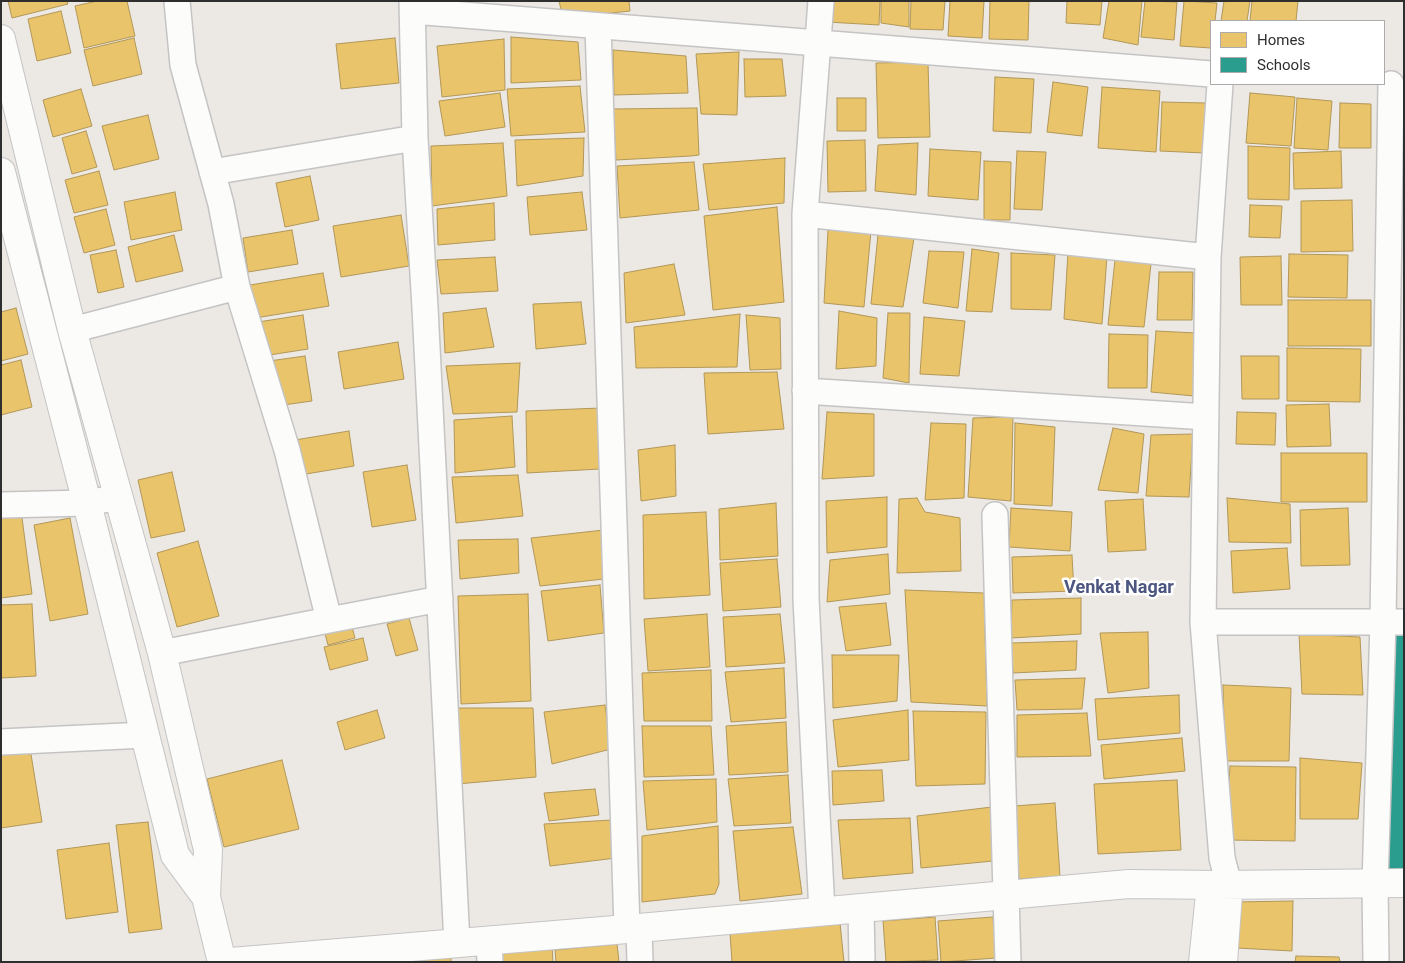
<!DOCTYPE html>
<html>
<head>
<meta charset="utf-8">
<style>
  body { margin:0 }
  #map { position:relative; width:1405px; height:963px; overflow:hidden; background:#ece8e4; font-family:Roboto,sans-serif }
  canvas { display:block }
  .frame { position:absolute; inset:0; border:2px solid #2e2e2e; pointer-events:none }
  .legend { position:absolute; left:1210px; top:20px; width:175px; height:65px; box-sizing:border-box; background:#fff; border:1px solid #ababab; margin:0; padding:6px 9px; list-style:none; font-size:15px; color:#2e2e2e }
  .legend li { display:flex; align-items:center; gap:10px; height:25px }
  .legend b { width:25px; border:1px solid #ababab }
</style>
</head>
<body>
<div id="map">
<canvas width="1405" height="963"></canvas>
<div class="frame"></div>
<ul class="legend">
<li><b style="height:14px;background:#e9c46a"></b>Homes</li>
<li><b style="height:14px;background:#2a9d8f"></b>Schools</li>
</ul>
</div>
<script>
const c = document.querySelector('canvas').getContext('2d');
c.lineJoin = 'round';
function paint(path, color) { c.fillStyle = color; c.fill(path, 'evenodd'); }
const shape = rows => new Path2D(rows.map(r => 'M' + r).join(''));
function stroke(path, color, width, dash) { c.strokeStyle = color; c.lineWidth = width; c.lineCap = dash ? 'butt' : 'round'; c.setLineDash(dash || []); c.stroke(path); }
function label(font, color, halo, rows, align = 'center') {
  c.font = font + ' Roboto,sans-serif'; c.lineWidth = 5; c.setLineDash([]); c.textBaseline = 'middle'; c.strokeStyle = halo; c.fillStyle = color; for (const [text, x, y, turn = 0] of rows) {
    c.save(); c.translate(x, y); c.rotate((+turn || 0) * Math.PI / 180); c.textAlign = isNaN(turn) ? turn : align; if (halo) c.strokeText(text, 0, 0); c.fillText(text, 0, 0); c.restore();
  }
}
const homes = shape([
  [8,1,67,1,68,4,12,18,8,1],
  [97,1,127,1,135,36,84,48,75,6,97,1],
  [559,1,629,1,630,11,563,18,559,1],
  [827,1,880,1,879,25,827,22,827,1],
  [881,1,909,1,909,27,881,23,881,1],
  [911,1,945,1,943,30,910,29,911,1],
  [950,1,984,1,982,38,948,36,950,1],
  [990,1,1029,1,1028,40,989,39,990,1],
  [1067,1,1102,1,1100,25,1066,23,1067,1],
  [1109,1,1142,1,1138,45,1103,38,1109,1],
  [1145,1,1177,2,1174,40,1141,37,1145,1],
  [1184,1,1217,3,1215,21,1211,21,1211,48,1180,46,1184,1],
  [1224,1,1250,1,1247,21,1221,21,1224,1],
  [1252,1,1298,1,1296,21,1250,21,1252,1],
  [61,11,71,53,37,61,28,19,61,11],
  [511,37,578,42,581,80,511,83,511,37],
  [134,38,142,74,93,86,84,50,134,38],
  [395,38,399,83,341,89,336,44,395,38],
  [504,39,505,90,442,97,437,46,504,39],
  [613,50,686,56,688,93,614,95,613,50],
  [739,52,737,115,701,114,696,54,739,52],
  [744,59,782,59,786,96,745,97,744,59],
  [928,62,930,137,878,138,876,63,928,62],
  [995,77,1034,79,1031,133,993,131,995,77],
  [1053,82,1088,87,1082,136,1047,132,1053,82],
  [580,86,585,132,511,136,507,89,580,86],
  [1102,87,1160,91,1156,152,1098,148,1102,87],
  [81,89,92,126,53,137,43,100,81,89],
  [500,93,505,127,445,136,439,101,500,93],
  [1250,93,1295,97,1291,146,1246,143,1250,93],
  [837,98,866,98,866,131,837,131,837,98],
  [1297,98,1332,101,1328,150,1294,148,1297,98],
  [1162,102,1206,103,1204,153,1160,151,1162,102],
  [1340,103,1371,104,1371,148,1339,148,1340,103],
  [697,108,699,155,691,156,616,160,613,109,697,108],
  [148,115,159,159,114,170,102,126,148,115],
  [86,131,97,167,72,174,62,138,86,131],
  [584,138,583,176,517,186,515,140,584,138],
  [865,140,866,191,828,192,827,141,865,140],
  [503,143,507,196,432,206,431,146,503,143],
  [918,143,916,195,875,191,878,145,918,143],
  [1248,146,1290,148,1289,200,1248,199,1248,146],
  [930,149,981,152,978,200,928,196,930,149],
  [1017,151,1046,152,1042,210,1014,209,1017,151],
  [1341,151,1342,188,1294,189,1293,153,1341,151],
  [785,158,784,203,709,210,703,164,785,158],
  [984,161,1011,162,1010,220,984,220,984,161],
  [694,162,699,210,620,218,617,166,694,162],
  [99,171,108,205,74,213,65,180,99,171],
  [310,176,319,220,285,227,276,183,310,176],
  [175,192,182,230,131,240,124,202,175,192],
  [582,192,587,230,530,235,527,197,582,192],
  [1352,200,1353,251,1301,252,1301,201,1352,200],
  [494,203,495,240,438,245,437,209,494,203],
  [1250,205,1282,206,1280,238,1249,237,1250,205],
  [777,207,784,302,713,310,704,216,777,207],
  [106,209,115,245,84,253,74,217,106,209],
  [401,215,409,266,341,277,333,226,401,215],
  [292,230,298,264,248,272,243,238,292,230],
  [828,230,871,231,864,307,824,303,828,230],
  [174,235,183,271,136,282,128,247,174,235],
  [878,235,914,238,903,307,871,304,878,235],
  [972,249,999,253,992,312,966,311,972,249],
  [116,250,124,287,98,293,90,255,116,250],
  [929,251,964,252,958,308,923,303,929,251],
  [1068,252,1107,256,1102,324,1064,319,1068,252],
  [1011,253,1055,255,1051,310,1011,309,1011,253],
  [1289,254,1348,255,1347,298,1288,297,1289,254],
  [1281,256,1282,305,1241,305,1240,257,1281,256],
  [495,257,498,291,441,294,437,260,495,257],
  [1115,260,1151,264,1144,327,1108,325,1115,260],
  [674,264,685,315,626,323,624,273,674,264],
  [1159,272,1193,272,1192,320,1157,320,1159,272],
  [323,273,329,306,255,318,250,285,323,273],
  [1288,300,1371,300,1371,346,1288,346,1288,300],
  [581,302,586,344,536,349,533,304,581,302],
  [16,308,28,354,1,361,1,312,16,308],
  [486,308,494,347,445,353,443,313,486,308],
  [839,311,877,318,876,366,836,369,839,311],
  [888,313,910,313,909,383,883,378,888,313],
  [740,314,737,367,636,368,634,327,740,314],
  [303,315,308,349,263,356,258,322,303,315],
  [746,315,780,318,781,369,750,370,746,315],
  [924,317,965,321,959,376,920,374,924,317],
  [1156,331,1196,333,1194,396,1151,392,1156,331],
  [1109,334,1148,335,1147,388,1108,388,1109,334],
  [398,342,404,379,344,389,338,352,398,342],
  [1287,348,1361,349,1360,402,1287,401,1287,348],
  [305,356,312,401,276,406,269,361,305,356],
  [1241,356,1279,356,1279,399,1242,399,1241,356],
  [21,360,32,407,1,415,1,365,21,360],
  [520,363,517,412,453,414,446,366,520,363],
  [777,372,784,429,708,434,704,373,777,372],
  [1329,404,1331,446,1287,447,1286,405,1329,404],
  [601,408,600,469,527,473,526,411,601,408],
  [827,412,874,414,874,476,822,479,827,412],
  [1237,412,1276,413,1275,445,1236,444,1237,412],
  [512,416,515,467,455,473,454,420,512,416],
  [1013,417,1011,501,968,497,973,418,1013,417],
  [931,423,966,424,964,498,925,500,931,423],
  [1015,423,1055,427,1052,506,1014,504,1015,423],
  [1113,428,1144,434,1138,493,1098,490,1113,428],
  [349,431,354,466,300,475,295,440,349,431],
  [1193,434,1189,497,1146,496,1151,435,1193,434],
  [675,445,676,496,641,501,638,450,675,445],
  [1281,453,1367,453,1367,502,1281,502,1281,453],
  [407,465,416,520,372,527,363,472,407,465],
  [172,472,185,531,151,538,138,480,172,472],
  [518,475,523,516,456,523,452,477,518,475],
  [887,497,887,547,827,553,826,501,887,497],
  [917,498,925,512,960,518,961,571,897,573,899,499,917,498],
  [1227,498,1290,504,1291,543,1229,542,1227,498],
  [1143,499,1146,550,1108,552,1105,501,1143,499],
  [776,503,778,556,720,560,719,509,776,503],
  [1011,508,1072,512,1070,551,1009,547,1011,508],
  [1348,508,1350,565,1301,566,1300,510,1348,508],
  [21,510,32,594,1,598,1,513,21,510],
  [706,512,710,595,644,599,643,515,706,512],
  [70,518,88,614,50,621,34,525,70,518],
  [604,530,604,579,540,586,531,538,604,530],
  [518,539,519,573,460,579,458,540,518,539],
  [198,541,219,616,177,627,157,553,198,541],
  [1287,548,1290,589,1233,593,1231,551,1287,548],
  [888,554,890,594,827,602,830,560,888,554],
  [1072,555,1074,591,1013,593,1012,557,1072,555],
  [777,559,781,607,723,611,720,563,777,559],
  [600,585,604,633,548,641,541,591,600,585],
  [905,590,984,593,987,706,911,702,905,590],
  [528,594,531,701,461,704,458,596,528,594],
  [1081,598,1081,634,1011,638,1012,600,1081,598],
  [886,603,891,645,846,651,839,607,886,603],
  [32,604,36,676,1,678,1,605,32,604],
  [707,614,710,667,648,671,644,619,707,614],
  [780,614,785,663,726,667,723,617,780,614],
  [409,618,418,650,396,656,387,624,409,618],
  [351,623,355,638,328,645,324,630,351,623],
  [1148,632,1149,688,1108,693,1100,633,1148,632],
  [1299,634,1360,637,1363,695,1302,694,1299,634],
  [363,638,368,660,330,670,324,647,363,638],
  [1077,641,1076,670,1013,673,1011,643,1077,641],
  [832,655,899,655,897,701,833,708,832,655],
  [784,668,786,718,731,722,725,672,784,668],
  [711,670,712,721,644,721,642,673,711,670],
  [1085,678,1082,709,1017,710,1015,680,1085,678],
  [1223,685,1291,688,1289,761,1225,761,1223,685],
  [1179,695,1180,733,1098,740,1095,699,1179,695],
  [605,705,611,749,552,764,544,712,605,705],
  [458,708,533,708,536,777,457,784,458,708],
  [377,710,385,738,345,750,337,722,377,710],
  [908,710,909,760,838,767,833,720,908,710],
  [913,711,986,712,985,784,916,786,913,711],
  [1087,713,1091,756,1017,757,1017,715,1087,713],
  [786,722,788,772,729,775,726,726,786,722],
  [642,726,711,726,714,775,644,777,642,726],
  [1182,738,1185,771,1104,779,1101,745,1182,738],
  [30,748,42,822,1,828,1,752,30,748],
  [1300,758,1362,763,1358,819,1300,819,1300,758],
  [282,760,299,829,224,847,207,779,282,760],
  [1230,766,1296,767,1295,841,1226,840,1230,766],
  [882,770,884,801,833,805,832,771,882,770],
  [788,775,791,823,734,826,728,779,788,775],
  [716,779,717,822,647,830,643,781,716,779],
  [1177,780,1181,850,1098,854,1094,784,1177,780],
  [595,789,599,815,549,821,544,793,595,789],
  [1055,803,1060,876,1019,879,1014,806,1055,803],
  [992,807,993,861,921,868,917,816,992,807],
  [910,818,913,873,843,879,838,820,910,818],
  [612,820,616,858,550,866,544,824,612,820],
  [148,822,162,929,129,933,116,825,148,822],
  [718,826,719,884,715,894,642,902,642,836,718,826],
  [793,827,802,894,740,901,733,831,793,827],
  [109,843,118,912,66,919,57,850,109,843],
  [1293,901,1292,951,1237,948,1234,902,1293,901],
  [935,917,938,960,886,962,883,921,935,917],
  [993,917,996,958,941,962,938,921,993,917],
  [840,923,844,962,732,962,730,933,840,923],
  [617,944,619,962,556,962,555,950,617,944],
  [552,945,553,962,497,962,496,950,552,945],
  [451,956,451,962,404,962,404,958,451,956],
  [1296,956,1339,957,1340,962,1295,962,1296,956]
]);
const schools = shape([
  [1393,630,1404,630,1404,875,1382,876,1393,630]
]);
const minor = shape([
  [821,1,805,214,806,599,822,912],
  [413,11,1211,74],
  [598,26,627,928],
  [415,138,425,308,457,943],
  [212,172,415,138,412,1],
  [805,214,1208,257,1203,622],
  [1208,257,1220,84],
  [72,330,237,287],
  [805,391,1206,417],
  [1,505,87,503,119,497],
  [995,515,1008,962],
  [329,620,440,599],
  [162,653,329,620,287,450,237,287,221,204,183,65,177,1],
  [1,742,145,735],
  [1229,885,1222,858,1203,622,1404,622],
  [861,908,862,962],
  [639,928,640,962],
  [489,940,490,962],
  [1376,962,1375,884,1383,622,1391,84]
]);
const tertiary = shape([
  [1,39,72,330,162,653,208,850,206,897,222,962],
  [1,172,87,503,175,855,206,897],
  [231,962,639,928,1129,884,1220,885,1404,883],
  [1203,962,1211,885],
  [1223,962,1228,894]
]);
const neighbourhoodNames = [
  ["Venkat Nagar",1119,588]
];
paint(homes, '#e9c46a');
stroke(homes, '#b19758', 1);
paint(schools, '#2a9d8f');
stroke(schools, '#2b7c72', 1);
stroke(minor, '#c5c4c5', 28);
stroke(tertiary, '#c5c4c5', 30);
stroke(minor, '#fcfcfb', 25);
stroke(tertiary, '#fcfcfb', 28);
label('bold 18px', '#4d5680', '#fff', neighbourhoodNames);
</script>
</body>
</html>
